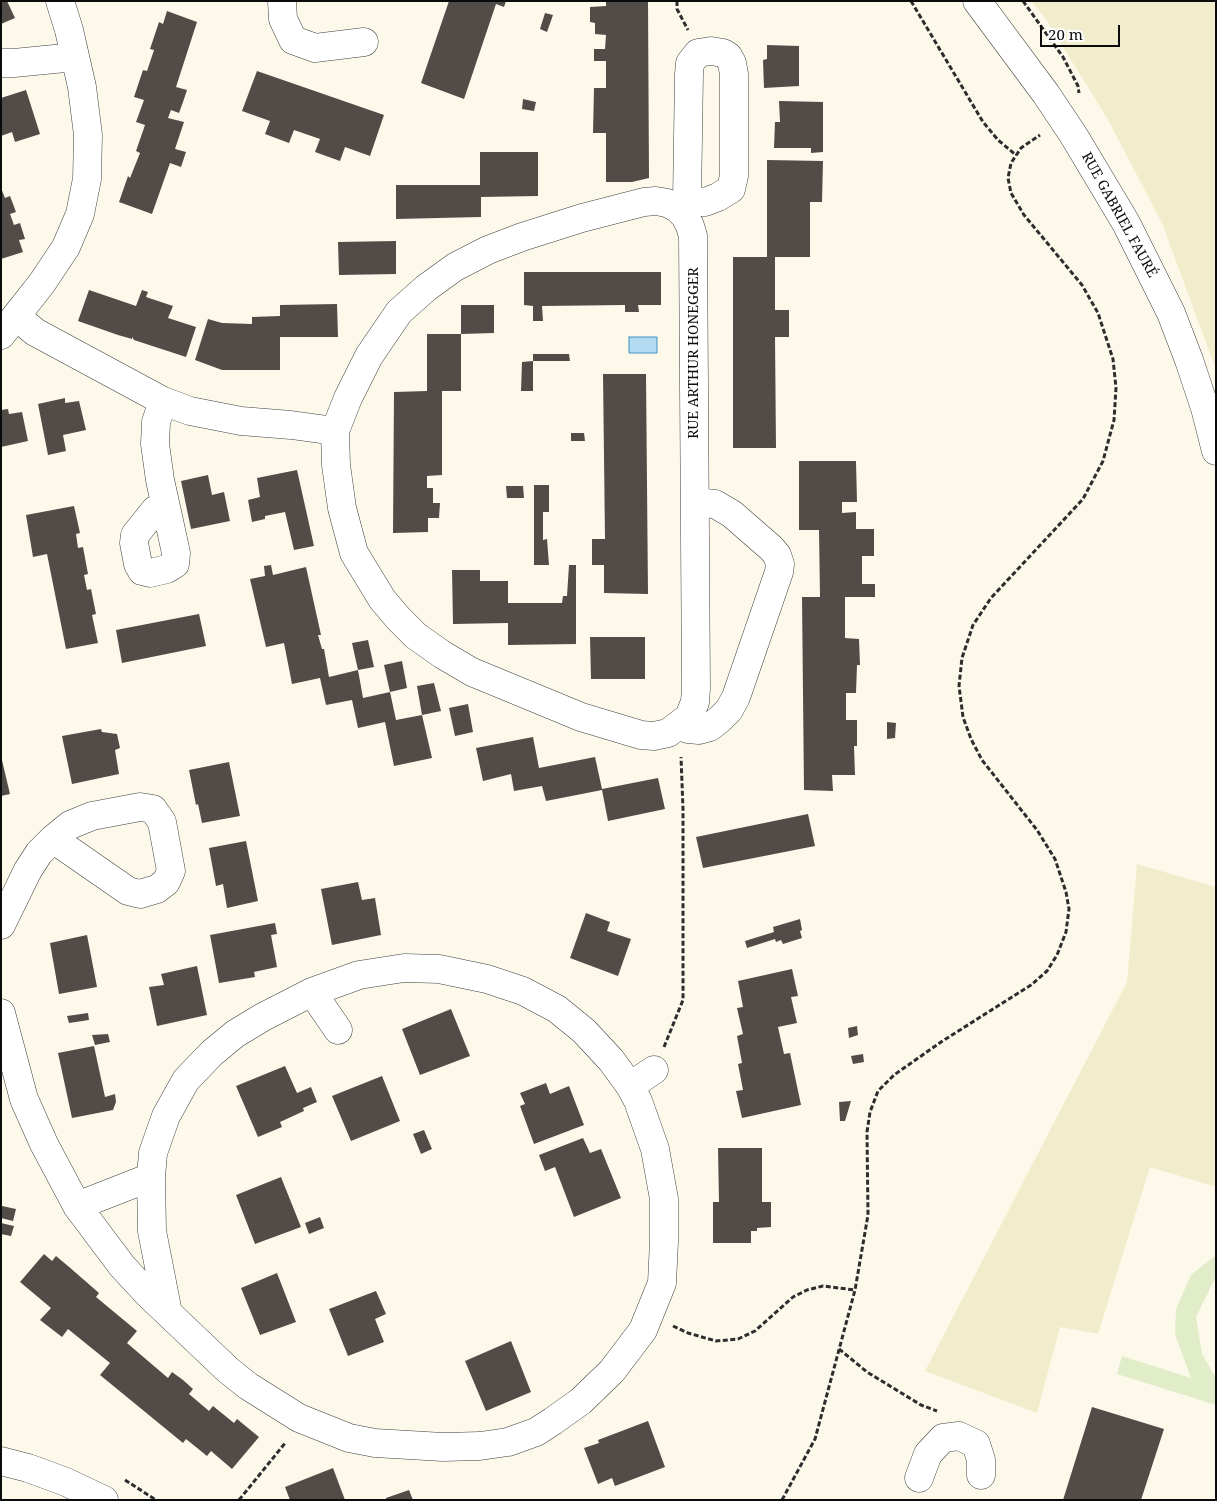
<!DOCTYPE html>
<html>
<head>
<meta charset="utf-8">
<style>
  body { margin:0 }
  #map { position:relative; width:1217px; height:1501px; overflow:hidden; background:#fdf9ea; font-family:"Noto Serif",serif }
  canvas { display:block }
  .frame { position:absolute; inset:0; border:2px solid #0b0b0b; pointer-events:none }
  .scale { position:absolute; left:1040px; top:25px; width:80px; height:22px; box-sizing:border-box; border:2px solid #0b0b0b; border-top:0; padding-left:6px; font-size:15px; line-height:18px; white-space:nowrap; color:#0b0b0b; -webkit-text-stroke:4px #fff; paint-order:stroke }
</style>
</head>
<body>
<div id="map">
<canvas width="1217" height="1501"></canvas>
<div class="frame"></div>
<div class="scale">20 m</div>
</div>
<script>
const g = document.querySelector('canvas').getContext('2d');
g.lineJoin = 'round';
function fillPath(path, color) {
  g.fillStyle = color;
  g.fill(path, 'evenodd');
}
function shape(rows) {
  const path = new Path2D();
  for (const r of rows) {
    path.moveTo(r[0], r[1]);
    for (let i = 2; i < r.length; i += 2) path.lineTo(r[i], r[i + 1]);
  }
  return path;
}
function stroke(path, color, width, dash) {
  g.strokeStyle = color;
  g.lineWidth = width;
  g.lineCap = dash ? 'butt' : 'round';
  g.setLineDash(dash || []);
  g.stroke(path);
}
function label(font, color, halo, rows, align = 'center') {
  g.font = font + ' "Noto Serif",serif';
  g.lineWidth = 5;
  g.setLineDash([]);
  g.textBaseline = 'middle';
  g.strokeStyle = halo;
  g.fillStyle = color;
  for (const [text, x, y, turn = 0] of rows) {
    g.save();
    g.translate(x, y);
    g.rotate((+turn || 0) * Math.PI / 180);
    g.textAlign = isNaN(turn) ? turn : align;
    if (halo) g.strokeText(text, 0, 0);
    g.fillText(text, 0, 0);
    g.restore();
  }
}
fillPath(shape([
  [1031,1,1216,1,1216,370,1162,223,1107,118,1045,18],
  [1137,864,1216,887,1216,1187,1150,1167,1098,1334,1060,1327,1037,1413,925,1371,1127,982]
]), '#f1edcc');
fillPath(shape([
  [1216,1255,1216,1276,1196,1317,1202,1354,1216,1378,1216,1405,1117,1374,1122,1356,1191,1378,1175,1334,1176,1309,1191,1275]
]), '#e1ecc8');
const water = shape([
  [629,337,657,337,657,353,629,353,629,337]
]);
fillPath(water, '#b3dbf1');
stroke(water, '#3f92c2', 1);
fillPath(shape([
  [1,1,7,1,15,18,1,24],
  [449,1,506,1,504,7,496,4,464,99,421,83],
  [606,1,648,1,649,178,632,182,606,182,606,133,593,133,594,88,606,88,606,61,594,61,594,49,605,49,606,35,595,34,595,23,590,22,590,7,606,6],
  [167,11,197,22,176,87,187,90,183,102,179,113,171,110,168,118,184,122,175,149,186,152,181,167,170,163,152,214,119,202,128,176,130,178,140,153,136,151,145,125,136,122,144,100,134,97,143,70,147,71,154,50,150,49,159,22,163,24],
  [545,13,553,15,547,32,540,29],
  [767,45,799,46,799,86,764,88,763,60,767,59],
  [257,71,384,115,370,156,345,147,340,161,315,152,320,139,294,130,289,143,265,134,270,121,242,111],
  [26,90,40,134,15,142,12,132,1,136,1,98],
  [523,99,536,102,534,111,522,109],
  [779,101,823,102,823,152,811,153,811,148,774,148,775,122,780,122],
  [480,152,538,152,538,196,481,197,481,217,396,219,396,185,480,185],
  [767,160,823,161,822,202,810,202,810,257,775,257,775,310,789,310,789,337,775,337,776,448,733,448,733,257,767,257],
  [1,188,5,198,10,196,16,212,10,214,14,225,20,223,25,239,19,240,23,252,1,259],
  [396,241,396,274,339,275,338,242],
  [524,272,661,272,661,305,638,305,639,312,625,312,625,305,542,306,543,321,533,321,533,306,524,305],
  [89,290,136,306,142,290,148,292,146,297,173,306,168,318,196,327,186,357,134,340,132,337,132,339,118,335,78,321],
  [337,304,338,337,280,337,280,370,222,370,195,360,208,319,222,323,252,324,252,317,280,316,280,305],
  [461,305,494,305,494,333,461,334,461,391,442,391,442,475,427,476,427,488,433,488,433,503,440,503,439,518,428,518,428,532,393,533,394,392,427,391,427,334,461,334],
  [533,354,569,354,570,361,533,361],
  [533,361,533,391,521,391,522,362],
  [603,374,646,374,648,594,604,593,604,565,592,565,592,539,605,539],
  [65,398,65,403,79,401,86,430,63,435,66,451,48,455,38,404],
  [8,409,9,414,22,412,28,441,1,447,1,410],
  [571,433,584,433,585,441,571,441],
  [799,461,856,461,857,502,842,502,842,513,856,512,856,529,874,529,874,556,862,556,862,584,875,584,875,597,845,597,845,638,859,639,860,665,857,665,856,693,846,693,846,720,857,720,857,746,854,746,855,775,832,775,833,791,804,790,802,597,820,597,819,530,799,530],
  [297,470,314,546,294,550,285,512,265,516,265,519,252,522,248,500,260,497,257,478],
  [208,475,212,495,224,492,230,521,191,529,181,481],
  [534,485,549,485,549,512,543,512,543,540,547,539,549,565,534,565],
  [506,486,523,486,524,498,507,498],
  [74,506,80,533,76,534,78,548,83,547,88,574,84,575,87,590,91,589,96,614,92,615,98,643,66,649,47,554,33,557,26,515],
  [271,565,273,575,306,567,321,635,318,635,322,649,324,649,329,677,358,670,352,643,368,640,374,667,358,670,363,698,390,692,384,665,402,661,407,688,390,692,396,720,422,715,432,758,394,766,385,722,358,728,352,700,326,705,320,678,292,684,284,643,266,647,250,579,265,576,264,566],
  [569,565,576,565,576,644,508,645,508,623,453,624,452,570,480,570,480,581,508,581,508,603,562,603,563,596,567,596],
  [199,614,206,646,122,663,116,630],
  [590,637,645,637,645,679,591,679],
  [434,683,441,711,422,715,417,686],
  [468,704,473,732,455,736,449,708],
  [887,722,896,723,895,738,887,739],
  [101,729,102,732,117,734,120,748,115,750,119,774,72,784,62,736],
  [533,737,539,768,595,757,602,789,658,778,665,809,608,821,602,790,546,801,542,786,514,791,511,774,483,781,476,748],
  [1,756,10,794,1,796],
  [229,762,240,816,202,823,198,804,196,805,189,770],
  [808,814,815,846,703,868,696,837],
  [246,841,258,901,227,908,223,884,216,886,209,848],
  [358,882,362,900,375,898,381,935,332,945,321,889],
  [586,913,610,922,607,931,631,939,618,976,570,958],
  [800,919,802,930,800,931,802,938,783,944,781,940,776,942,775,939,747,948,745,941,774,932,773,927],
  [275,923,277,934,271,935,277,967,254,972,255,977,219,983,210,935],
  [87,935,97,987,59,994,50,943],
  [197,966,207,1015,157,1026,149,987,164,985,161,974],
  [792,969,798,996,791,997,797,1023,778,1027,784,1054,790,1053,801,1105,742,1118,736,1091,743,1090,738,1064,742,1063,737,1036,743,1034,737,1008,743,1007,738,981],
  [451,1009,470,1056,420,1075,402,1029],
  [88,1013,89,1020,69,1023,67,1016],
  [857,1026,858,1035,849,1038,848,1028],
  [108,1034,110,1042,95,1045,92,1035],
  [94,1046,105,1097,115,1094,116,1102,113,1110,72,1118,58,1053],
  [863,1054,864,1062,853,1064,851,1056],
  [285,1066,297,1093,311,1087,317,1102,303,1108,304,1111,280,1122,282,1127,258,1137,236,1086],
  [382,1076,400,1121,351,1141,332,1096],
  [546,1083,550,1094,569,1086,584,1125,534,1144,520,1106,525,1104,520,1093],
  [851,1101,845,1121,840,1121,839,1102],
  [424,1130,432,1149,421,1154,413,1134],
  [583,1138,590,1153,601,1149,621,1198,574,1217,555,1167,545,1171,539,1155],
  [718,1148,762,1148,762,1202,771,1202,771,1227,757,1228,757,1231,751,1231,751,1243,713,1243,713,1202,719,1202],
  [281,1177,301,1227,255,1244,236,1195],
  [2,1206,16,1209,13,1221,1,1218],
  [320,1217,324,1228,309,1234,305,1223],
  [1,1223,14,1226,11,1236,1,1234],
  [44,1254,52,1261,56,1256,68,1266,99,1293,96,1297,137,1331,127,1343,168,1378,172,1372,183,1380,193,1389,189,1394,209,1411,213,1406,234,1423,237,1419,259,1437,232,1469,211,1451,207,1456,186,1439,183,1443,100,1375,110,1363,68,1329,62,1337,40,1320,51,1308,20,1282],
  [277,1273,296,1322,260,1335,241,1288],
  [376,1291,386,1314,375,1319,384,1342,348,1356,329,1309],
  [511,1341,531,1392,486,1411,465,1361],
  [1092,1407,1164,1429,1141,1500,1063,1500],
  [648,1421,665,1467,615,1486,612,1478,598,1484,584,1448,599,1443,598,1440],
  [333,1468,345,1500,290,1500,285,1487],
  [409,1490,413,1500,386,1500,386,1498]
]), '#524c48');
const minor = shape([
  [282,1,283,19,293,40,315,48,364,42],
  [977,1,1046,94,1074,136,1126,223,1171,313,1189,360,1205,408,1216,451],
  [1,63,14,63,75,57],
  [656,201,667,203,677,208,685,216,690,226,693,236,696,688,695,702,689,717,668,733,654,736,641,735,581,717,472,672,443,655,416,636,398,618,382,599,354,553,342,508,336,465,335,431,348,398,369,356,399,312,426,288,455,267,488,250,522,237,582,218,644,202,656,201],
  [677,208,687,201,705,202,718,197,731,189,734,176,734,74,732,63,728,56,723,53,711,51,698,53,690,63,689,74,687,201],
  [17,317,35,332,163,401,190,411,241,421,291,425,335,431],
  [1,335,42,283,66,247,80,214,87,179,88,135,82,87,69,30,60,1],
  [163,401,156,422,155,444,160,480,166,507,176,553,175,564,167,569,150,573,142,571,138,564,134,543,135,535,155,510,166,507],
  [679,726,688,729,699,730,710,727,720,719,729,710,736,697,779,572,780,564,777,555,771,548,732,514,715,504,695,502],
  [1,925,28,870,39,853,53,839,70,825,92,816,140,807,153,809,162,822,171,871,166,882,157,889,140,894,128,891,53,839],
  [312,992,338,1030],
  [1,1013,24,1099,44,1144,77,1206,122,1266,147,1293,228,1370,248,1386,299,1418,349,1438,375,1443,443,1447,480,1446,508,1442,536,1432,553,1421,581,1401,612,1371,643,1330,662,1283,664,1241,664,1199,655,1149,638,1101,630,1086,611,1060,584,1031,557,1009,523,991,487,979,439,969,404,968,359,975,312,992,263,1017,235,1034,212,1053,186,1080,166,1116,153,1153,151,1177,152,1231,168,1313],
  [630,1086,654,1070],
  [77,1206,151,1177],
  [1,1461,28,1468,66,1482,104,1500],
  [919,1478,928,1454,943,1438,959,1436,976,1444,981,1460,981,1475]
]);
stroke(minor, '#3e3e3e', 29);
stroke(shape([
  [677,1,677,9,688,30],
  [911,1,983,122,998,140,1016,155],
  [1023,1,1063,57,1078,86,1079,93],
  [664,1047,683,1000,683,809,681,757],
  [673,1326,688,1333,716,1341,738,1339,755,1331,793,1297,807,1290,823,1286,855,1290],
  [839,1349,867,1372,921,1405,937,1411],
  [125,1480,156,1500],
  [239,1500,286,1442],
  [782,1500,815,1439,855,1290,868,1215,867,1132,870,1112,878,1091,894,1075,941,1042,1031,985,1047,971,1057,955,1066,932,1069,909,1066,892,1055,859,1037,830,982,760,971,739,963,717,959,686,962,658,973,625,991,598,1083,499,1103,461,1114,420,1116,388,1113,359,1098,313,1082,285,1024,215,1011,193,1008,178,1011,163,1021,148,1040,135]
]), '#2d2d2d', 3, [5, 2.5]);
stroke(minor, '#fff', 28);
label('14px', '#0b0b0b', '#fff', [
  ["RUE GABRIEL FAURÉ",1119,215,61],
  ["RUE ARTHUR HONEGGER",694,353,-90]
]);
</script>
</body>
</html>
